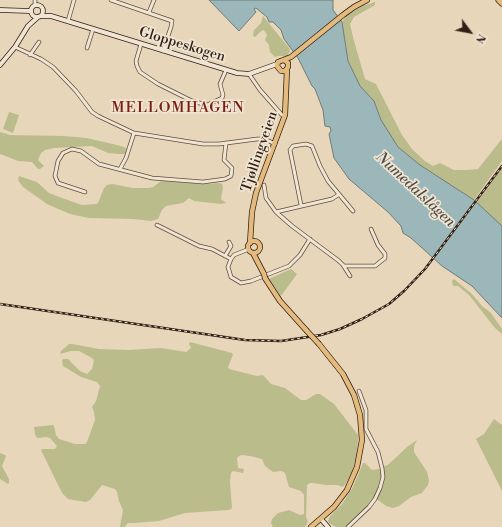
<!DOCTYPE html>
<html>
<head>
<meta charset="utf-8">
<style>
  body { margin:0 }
  #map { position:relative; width:502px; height:527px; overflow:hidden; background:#e8d6ba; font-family:"Libre Bodoni",serif }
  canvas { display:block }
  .north { position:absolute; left:450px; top:12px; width:40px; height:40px; -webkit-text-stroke:3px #f0e4d2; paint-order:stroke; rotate:122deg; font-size:11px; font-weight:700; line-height:16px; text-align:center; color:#302016 }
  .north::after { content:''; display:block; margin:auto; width:14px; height:18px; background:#302016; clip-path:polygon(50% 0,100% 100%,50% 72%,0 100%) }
</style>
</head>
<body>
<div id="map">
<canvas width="502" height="527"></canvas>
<div class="north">N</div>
</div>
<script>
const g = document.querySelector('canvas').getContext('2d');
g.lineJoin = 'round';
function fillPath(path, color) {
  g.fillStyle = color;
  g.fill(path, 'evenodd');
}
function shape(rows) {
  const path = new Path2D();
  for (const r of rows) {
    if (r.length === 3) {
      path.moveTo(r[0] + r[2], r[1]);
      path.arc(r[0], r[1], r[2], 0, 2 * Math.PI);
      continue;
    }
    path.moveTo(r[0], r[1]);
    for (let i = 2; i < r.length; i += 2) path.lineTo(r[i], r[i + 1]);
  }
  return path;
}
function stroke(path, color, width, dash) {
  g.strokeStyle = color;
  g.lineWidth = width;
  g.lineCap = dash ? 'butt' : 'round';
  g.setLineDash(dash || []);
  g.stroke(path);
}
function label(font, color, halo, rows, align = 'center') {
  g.font = font + ' "Libre Bodoni",serif';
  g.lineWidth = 3.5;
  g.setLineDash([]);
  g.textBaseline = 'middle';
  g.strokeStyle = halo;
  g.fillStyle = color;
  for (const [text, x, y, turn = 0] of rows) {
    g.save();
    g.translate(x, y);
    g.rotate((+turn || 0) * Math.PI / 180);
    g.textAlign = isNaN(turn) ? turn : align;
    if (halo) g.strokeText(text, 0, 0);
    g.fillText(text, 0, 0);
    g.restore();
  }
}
fillPath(shape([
  [375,2,375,5,354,17,350,24,354,41,365,79,376,84,402,135,412,149,425,161,433,166,440,163,454,170,467,170,478,169,501,140,502,140,502,161,474,200,420,165,398,147,381,120,374,101,360,86,348,61,342,22,347,15,363,6],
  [263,16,289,48,290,51,287,56,279,56,275,57,270,52,269,45,265,40,267,35,264,30,260,32,255,37,253,36,254,30,261,23],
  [9,112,19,115,13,133,3,129],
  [0,132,10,135,64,136,87,138,121,146,126,148,127,151,124,154,119,154,108,153,92,146,54,148,45,150,41,153,38,160,44,166,40,169,38,169,32,162,18,161,0,154],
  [502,168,502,226,476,203],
  [19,176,37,182,49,193,62,198,82,205,96,204,98,203,104,188,107,185,112,184,133,188,149,188,153,187,161,181,166,181,203,184,219,183,222,184,223,187,221,199,226,203,221,204,194,201,189,198,183,203,166,206,162,210,158,219,151,221,133,219,89,218,70,214,47,204,23,187,18,180],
  [291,269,297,274,281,296,269,279],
  [454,279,472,294,482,306,491,313,502,329,502,334,495,328,469,295,458,286,453,286,452,281],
  [190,342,232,353,233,355,228,367,229,369,257,376,263,375,271,384,285,388,301,400,306,400,316,394,320,394,334,404,358,435,358,440,356,459,351,475,344,486,342,487,338,485,326,485,313,483,310,483,307,485,306,517,308,522,305,527,273,527,271,523,272,519,278,513,289,510,300,515,304,514,304,495,301,491,289,487,285,473,281,471,273,472,265,466,262,459,250,456,242,455,239,456,237,458,238,468,244,469,243,473,233,471,231,473,230,481,232,508,229,510,185,513,159,521,134,523,128,523,124,527,120,527,123,510,119,501,117,492,115,489,102,485,90,500,86,502,68,499,62,493,41,450,43,449,55,449,57,446,50,438,46,437,37,438,35,434,34,427,53,425,54,426,56,435,59,439,75,444,85,444,87,442,95,420,94,412,92,407,96,401,100,386,97,382,81,377,63,366,62,361,63,359,68,359,80,371,87,374,92,369,94,360,92,358,79,351,71,351,60,354,61,351,69,344,72,344,99,349,128,350,161,348,186,352,191,348,189,344],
  [494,419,502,425,502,491,476,439,484,434],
  [417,440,414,446,414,452,427,472,429,480,428,485,422,493,411,497,399,506,393,508,386,506,378,500,374,499,345,527,336,527,329,523,328,521,330,516,342,504,353,487,363,463,365,463,372,470,379,469,389,464,407,447],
  [0,453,5,455,6,456,2,466,9,479,9,483,8,484,0,479]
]), '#bbbc8c');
const water = shape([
  [209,0,333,0,333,10,342,22,348,61,360,86,374,101,381,120,398,147,420,165,474,200,502,226,502,318,472,286,442,266,411,238,403,233,401,226,388,212,349,179,334,158,329,134,331,131,330,127,325,126,323,110,315,89,312,86,298,58,284,39,281,30,273,22,269,22,267,17,256,8,254,9,256,12,239,31,209,0]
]);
fillPath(water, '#9bb7b9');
stroke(water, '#707b78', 1);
fillPath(shape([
  [475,200,477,201,434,259,432,258]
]), '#e8d6ba');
const street = shape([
  [35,0,35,5],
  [111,0,172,21,171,27,163,51],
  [149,12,154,0],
  [68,21,74,0],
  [141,44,136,61,137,66,140,72,158,84,192,101,207,105,222,98,223,95,220,84,226,70],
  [15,47,41,59,53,67,76,91,92,112,98,116,134,133,203,144,219,144,257,139,265,139,275,144],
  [87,48,93,29],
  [30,55,39,42],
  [249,74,260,90,282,115],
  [120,169,126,158,134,133],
  [264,185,266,198,276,212,292,226,339,261,343,265,350,276],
  [85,192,58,183,55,176,58,161,63,153,72,149,81,151,99,164,152,178,203,182,225,179,231,176,232,168,224,160,226,143],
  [301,205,290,150,293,146,306,144,312,146,320,166,328,181,353,211],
  [276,212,332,199,338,195],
  [157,225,199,246,212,249,231,259],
  [249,249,234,255,231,259,228,267,231,277,241,283,251,281,289,266,300,255,310,239],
  [225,256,231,246,229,242],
  [344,266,375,266,385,258,385,254,378,245,371,229],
  [348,527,369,507,375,499,380,488,383,477,382,468,378,452,366,429,366,410,359,391]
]);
const secondary = shape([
  [37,11,6],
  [0,10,30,11],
  [40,16,51,16,237,73,249,74,277,64],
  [0,65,15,47,28,26,38,17],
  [321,519,328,527]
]);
const primary = shape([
  [284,60,288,63,288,67,285,71,281,71,277,66,278,62,291,57,343,15,354,7,367,0],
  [254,247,6],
  [250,243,252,212,256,193,285,115,287,69],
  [253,253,264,274],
  [265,278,280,301,306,330],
  [311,527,334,507,347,490,357,467,362,440,360,415,354,395,343,374,319,344]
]);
const highway = shape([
  [499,0,502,3]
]);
stroke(street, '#5e4e3f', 4.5);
stroke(secondary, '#302016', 5.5);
stroke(primary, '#302016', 6);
stroke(highway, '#302016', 7);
stroke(street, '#f0e4d2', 3);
stroke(secondary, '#f0e4d2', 4);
stroke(primary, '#e4bb7d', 4.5);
stroke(highway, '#e4bb7d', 5.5);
const rail = shape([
  [0,304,245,340,281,341,321,335,340,329,362,319,389,304,404,291,425,269,502,166]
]);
stroke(rail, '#302016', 2.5);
stroke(rail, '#f0e4d2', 1, [3]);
const primaryBridge = shape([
  [264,274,265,278],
  [306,330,319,344]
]);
stroke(primaryBridge, '#302016', 6, []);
stroke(primaryBridge, '#e4bb7d', 4.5);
label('14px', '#302016', '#f0e4d2', [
  ["Gloppeskogen",182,45,17],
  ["Tjøllingveien",260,152,-71]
]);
g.letterSpacing = '1px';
label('15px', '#7a1f14', '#f0e4d2', [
  ["MELLOMHAGEN",178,108]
]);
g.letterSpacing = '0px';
label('italic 15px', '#504d47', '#f0e4d2', [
  ["Numedalslågen",415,190,43]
]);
</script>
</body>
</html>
